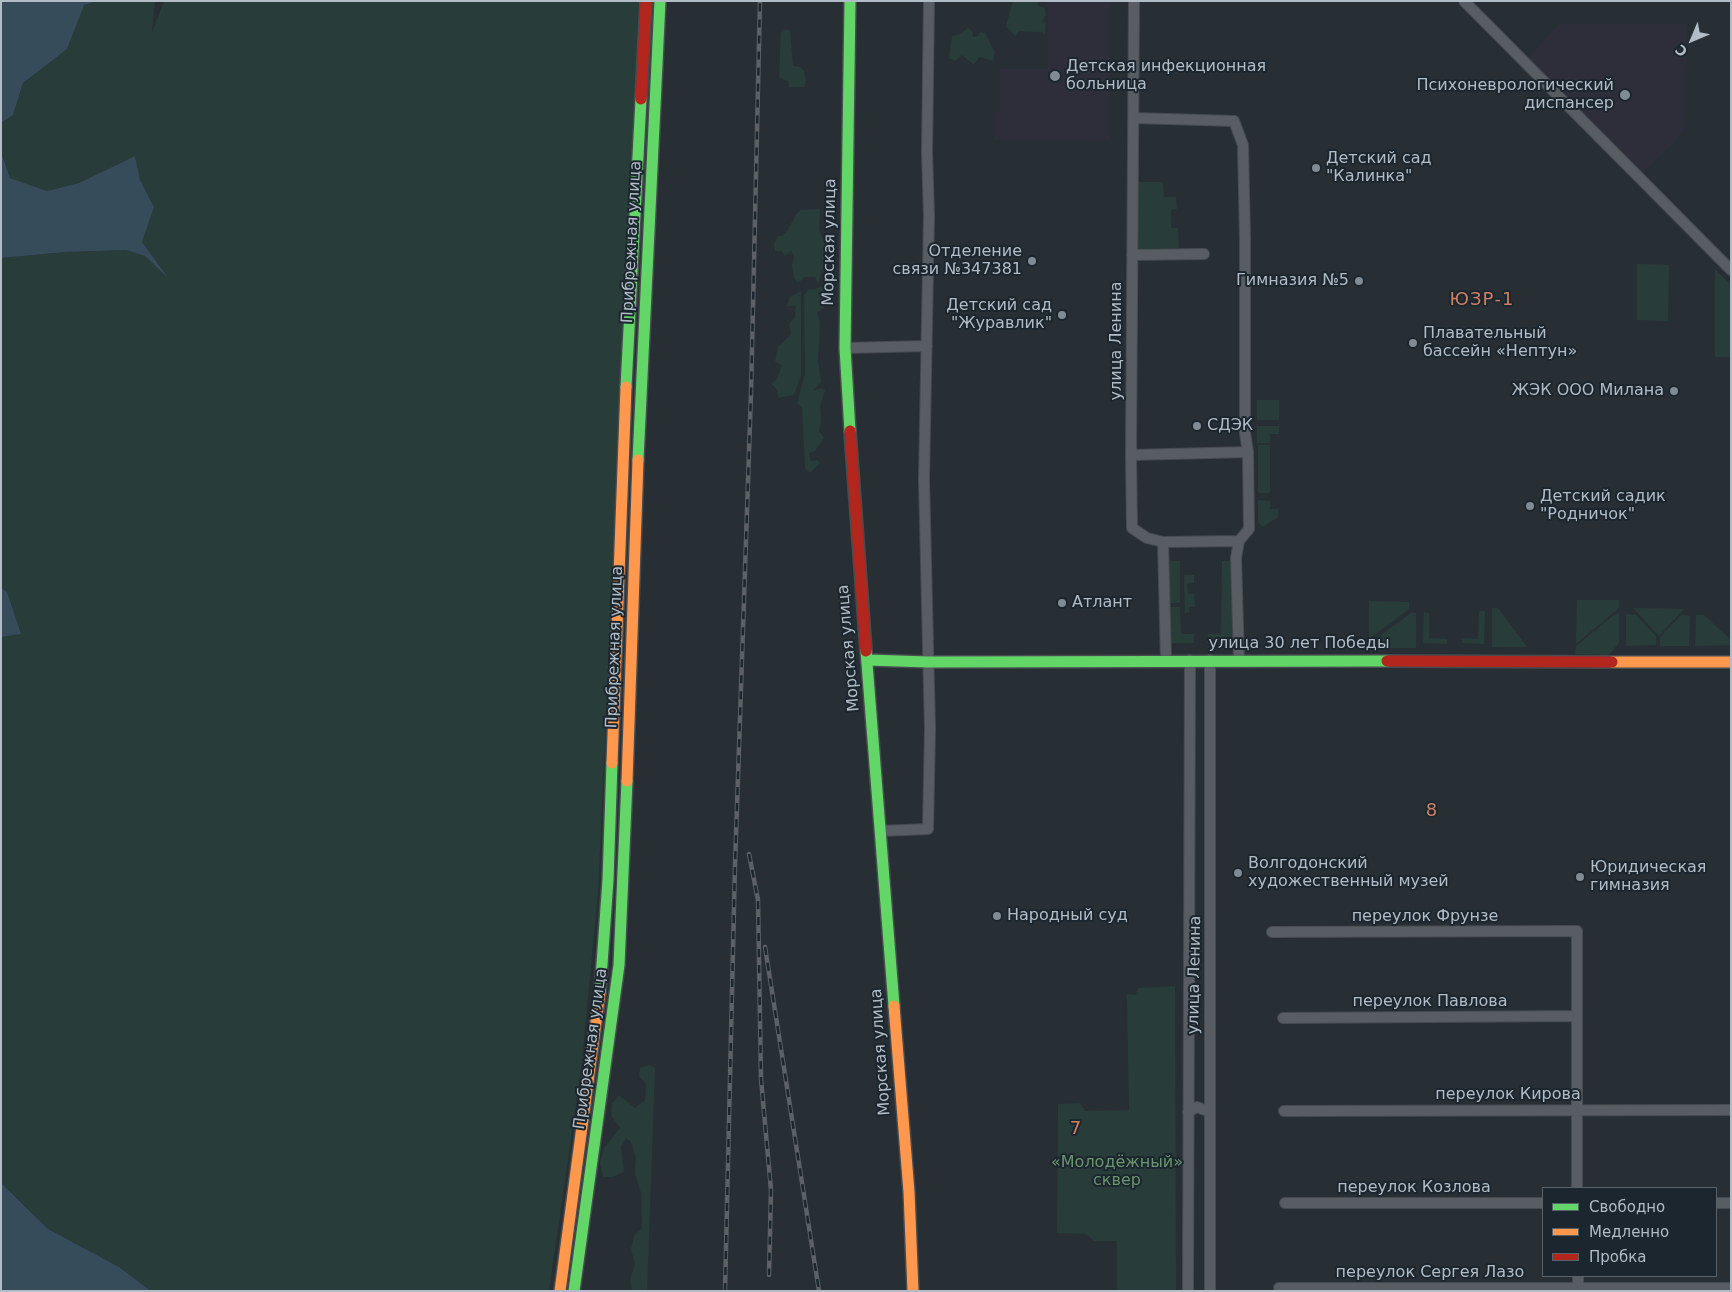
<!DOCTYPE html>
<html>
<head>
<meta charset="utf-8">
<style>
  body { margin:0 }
  #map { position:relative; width:1732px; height:1292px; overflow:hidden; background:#282f34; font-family:"DejaVu Sans",sans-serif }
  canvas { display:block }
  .frame { position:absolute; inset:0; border:2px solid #b1bcc6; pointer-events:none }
  .legend { position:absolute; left:1542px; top:1187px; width:175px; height:90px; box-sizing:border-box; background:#1c262e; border:1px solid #58626b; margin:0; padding:6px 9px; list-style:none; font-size:15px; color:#b1bcc6 }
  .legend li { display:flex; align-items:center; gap:10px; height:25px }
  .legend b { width:25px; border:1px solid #58626b }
  .north { position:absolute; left:1667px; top:15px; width:50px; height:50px; -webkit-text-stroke:4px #1c262e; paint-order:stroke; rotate:225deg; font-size:14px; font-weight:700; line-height:20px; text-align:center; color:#b1bcc6 }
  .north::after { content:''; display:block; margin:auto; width:18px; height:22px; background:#b1bcc6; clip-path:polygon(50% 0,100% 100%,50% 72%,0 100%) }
</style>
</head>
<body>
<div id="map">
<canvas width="1732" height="1292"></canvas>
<div class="frame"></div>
<ul class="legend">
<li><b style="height:6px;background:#63d668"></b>Свободно</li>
<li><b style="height:6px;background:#ff974d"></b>Медленно</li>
<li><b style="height:6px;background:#b3261e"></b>Пробка</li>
</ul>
<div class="north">С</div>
</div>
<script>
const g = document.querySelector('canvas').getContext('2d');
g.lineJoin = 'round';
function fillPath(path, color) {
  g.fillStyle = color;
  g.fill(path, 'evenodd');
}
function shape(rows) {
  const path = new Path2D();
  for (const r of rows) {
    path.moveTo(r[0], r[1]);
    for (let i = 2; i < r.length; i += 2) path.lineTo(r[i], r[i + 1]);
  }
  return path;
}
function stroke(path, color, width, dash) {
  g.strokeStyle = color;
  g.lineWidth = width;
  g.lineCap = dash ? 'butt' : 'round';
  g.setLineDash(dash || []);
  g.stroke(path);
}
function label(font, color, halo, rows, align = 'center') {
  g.font = font + ' "DejaVu Sans",sans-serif';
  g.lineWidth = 4;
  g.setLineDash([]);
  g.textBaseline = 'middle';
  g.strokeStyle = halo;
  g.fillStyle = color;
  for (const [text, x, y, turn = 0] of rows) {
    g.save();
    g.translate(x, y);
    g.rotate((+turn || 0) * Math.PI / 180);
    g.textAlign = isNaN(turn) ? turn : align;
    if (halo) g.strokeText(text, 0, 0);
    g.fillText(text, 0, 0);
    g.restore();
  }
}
fillPath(shape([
  [1043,1,1110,1,1110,141,994,140,994,112,1000,112,1000,69,1048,69,1048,5],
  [1558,24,1687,24,1685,126,1677,140,1642,173,1528,58]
]), '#2d2e3a');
fillPath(shape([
  [97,1,155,1,152,32,164,1,639,1,598,893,581,1070,549,1291,151,1291,119,1267,48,1229,1,1183,1,637,21,634,7,592,1,588,1,258,65,252,126,250,145,256,165,275,142,242,154,207,140,180,135,156,79,183,47,191,10,178,1,152,1,123,13,115,23,83,67,49,84,4],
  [1013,1,1037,1,1038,6,1045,8,1046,15,1042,20,1043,23,1046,22,1045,35,1041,32,1019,31,1016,36,1014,35,1006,26],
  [968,28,972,31,973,37,978,36,980,32,985,33,995,52,993,61,979,57,974,65,962,55,955,61,949,58,952,36,960,34],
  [786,29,790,31,793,66,801,67,804,71,806,80,805,87,789,87,789,82,779,77,781,33],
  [1136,182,1163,182,1164,197,1176,197,1177,209,1171,210,1171,228,1178,228,1179,248,1138,249],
  [820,209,819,230,824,243,826,259,818,283,815,277,805,277,798,283,794,278,792,265,794,256,791,250,785,256,782,251,775,251,774,244,778,236,782,236,787,231,797,213,801,210],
  [1637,264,1669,265,1668,321,1637,320],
  [1715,269,1731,285,1731,357,1715,357],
  [822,286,826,299,823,309,817,312,820,322,818,360,821,382,813,391,821,388,825,390,820,406,821,421,819,431,824,438,815,451,809,453,811,461,817,460,820,463,810,473,805,468,802,407,797,403,805,374,804,295,809,289,814,290],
  [801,291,801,375,794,395,778,398,777,390,771,383,776,381,782,366,775,361,778,347,791,334,789,324,795,317,796,306,787,306,790,297],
  [1257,400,1279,400,1279,420,1257,420],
  [1257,426,1279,426,1279,434,1270,434,1270,443,1257,443],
  [1258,445,1270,445,1270,493,1258,493],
  [1258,500,1270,501,1270,509,1278,509,1278,517,1263,527,1258,522],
  [1166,561,1180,561,1180,603,1166,603],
  [1222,561,1232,561,1233,643,1207,643,1208,634,1221,634],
  [1184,575,1194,575,1194,583,1187,584,1188,594,1194,594,1195,607,1189,607,1189,612,1185,613],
  [1577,600,1619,600,1619,608,1576,644],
  [1369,601,1409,602,1409,609,1369,639],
  [1166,607,1180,607,1181,634,1194,634,1194,643,1167,643],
  [1492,608,1498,608,1527,647,1492,647],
  [1633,608,1684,609,1659,636],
  [1479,611,1485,611,1484,644,1462,643,1462,638,1478,639],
  [1424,612,1429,613,1429,638,1447,639,1447,644,1423,643],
  [1411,613,1416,613,1416,648,1370,648,1370,643],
  [1615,614,1619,614,1619,643,1609,655,1575,654,1576,646],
  [1626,614,1636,615,1656,636,1656,645,1626,646],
  [1681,615,1690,616,1689,646,1660,646,1660,637],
  [1696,615,1704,615,1731,640,1731,645,1695,646],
  [1175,986,1176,1291,1117,1291,1117,1241,1094,1241,1086,1234,1057,1233,1058,1104,1080,1103,1085,1111,1129,1110,1127,994,1136,995,1138,988],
  [649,1065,655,1068,647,1291,632,1291,630,1279,635,1265,631,1249,634,1236,642,1228,641,1193,635,1173,636,1157,631,1142,626,1138,621,1147,624,1172,612,1177,603,1177,600,1163,604,1148,620,1128,611,1115,612,1104,619,1095,635,1108,645,1100,646,1084,639,1076,640,1068]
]), '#283c3a');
fillPath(shape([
  [1,1,97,1,84,5,67,49,23,83,13,115,1,123],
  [1,152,10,178,47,191,79,183,135,156,140,180,154,207,142,242,168,278,145,256,126,250,65,252,1,258],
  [1,588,7,592,21,634,1,637],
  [1,1183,48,1229,119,1267,151,1291,1,1291]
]), '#364c5b');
const street = shape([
  [1134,1,1131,455,1132,528,1147,538,1163,542,1166,661],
  [1464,1,1731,270],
  [1134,118,1234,121,1243,145,1245,239,1245,433,1248,452,1249,529,1239,541,1236,558,1239,660],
  [1132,255,1204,254],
  [845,348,927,346],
  [1131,455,1248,452],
  [1163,542,1239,541],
  [880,831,928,829,930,729,924,479,929,216,927,152,929,1],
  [1272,932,1577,931,1577,1188],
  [1283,1018,1577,1016],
  [1284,1111,1731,1110],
  [1188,1112,1197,1107,1210,1112],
  [1285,1203,1543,1203],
  [1716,1203,1731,1203],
  [1578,1276,1578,1291],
  [1279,1288,1731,1288],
  [1188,1291,1190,660],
  [1210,1291,1210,660]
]);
const fast = shape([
  [626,387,641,99],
  [850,431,845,348,850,1],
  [638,460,660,1],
  [866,651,894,1006],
  [868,660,928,662,1387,661],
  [600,992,608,880,612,763],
  [574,1291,619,965,627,781]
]);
const slow = shape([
  [1612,662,1731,662],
  [612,763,626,387],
  [627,781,638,460],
  [894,1006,909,1192,913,1291],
  [560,1291,600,992]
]);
const jam = shape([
  [641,99,646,1],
  [850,431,866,651],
  [1387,661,1612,662]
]);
stroke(street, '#464b4f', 12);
stroke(fast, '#464b4f', 14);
stroke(slow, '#464b4f', 14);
stroke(jam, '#464b4f', 14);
stroke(street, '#575d63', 10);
stroke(fast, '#63d668', 11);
stroke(slow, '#ff974d', 11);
stroke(jam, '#b3261e', 11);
const rail = shape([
  [749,854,758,900,761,1079,771,1190,769,1275],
  [765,947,819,1291],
  [725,1291,735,865,751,393,760,1]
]);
stroke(rail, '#5b6166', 4.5);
stroke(rail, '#1c262e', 2.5, [8]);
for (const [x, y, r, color] of [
  [1055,76,6,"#818b93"],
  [1625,95,6,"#818b93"],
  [1316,168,5,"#818b93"],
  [1032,261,5,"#818b93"],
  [1359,281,5,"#818b93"],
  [1062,315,5,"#818b93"],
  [1413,343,5,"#818b93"],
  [1674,391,5,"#818b93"],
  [1197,426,5,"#818b93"],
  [1530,506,5,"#818b93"],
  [1062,603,5,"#818b93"],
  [1238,873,5,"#818b93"],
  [1580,877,5,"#818b93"],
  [997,916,5,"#818b93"]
]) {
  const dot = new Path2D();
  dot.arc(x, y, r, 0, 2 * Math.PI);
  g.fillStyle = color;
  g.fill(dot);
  stroke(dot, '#1c262e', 2);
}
label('16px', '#b1bcc6', '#1c262e', [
  ["Детская инфекционная",1066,67],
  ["больница",1066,85],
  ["Психоневрологический",1614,86,"right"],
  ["диспансер",1614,104,"right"],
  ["Детский сад",1326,159],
  ["\"Калинка\"",1326,177],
  ["Отделение",1022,252,"right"],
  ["связи №347381",1022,270,"right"],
  ["Гимназия №5",1349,281,"right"],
  ["Детский сад",1052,306,"right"],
  ["\"Журавлик\"",1052,324,"right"],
  ["Плавательный",1423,334],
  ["бассейн «Нептун»",1423,352],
  ["ЖЭК ООО Милана",1664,391,"right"],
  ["СДЭК",1207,426],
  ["Детский садик",1540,497],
  ["\"Родничок\"",1540,515],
  ["Атлант",1072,603],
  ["Волгодонский",1248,864],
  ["художественный музей",1248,882],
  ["Юридическая",1590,868],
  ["гимназия",1590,886],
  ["Народный суд",1007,916]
], 'left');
label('16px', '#b1bcc6', '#1c262e', [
  ["Прибрежная улица",632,242,-87],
  ["Морская улица",830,242,-89],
  ["улица Ленина",1117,341,-90],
  ["улица 30 лет Победы",1299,644],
  ["Прибрежная улица",615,647,-88],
  ["Морская улица",849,648,-95],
  ["переулок Фрунзе",1425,917],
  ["улица Ленина",1195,975,-89],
  ["переулок Павлова",1430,1002],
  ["Прибрежная улица",591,1049,-82],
  ["Морская улица",881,1052,-94],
  ["переулок Кирова",1508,1095],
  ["переулок Козлова",1414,1188],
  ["переулок Сергея Лазо",1430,1273]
]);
label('16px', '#69966c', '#1c262e', [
  ["«Молодёжный»",1117,1163],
  ["сквер",1117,1181]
]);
g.letterSpacing = '1px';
label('18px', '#cf8063', '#1c262e', [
  ["ЮЗР-1",1482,300],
  ["8",1432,811],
  ["7",1076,1129]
]);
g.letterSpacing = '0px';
</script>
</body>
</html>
